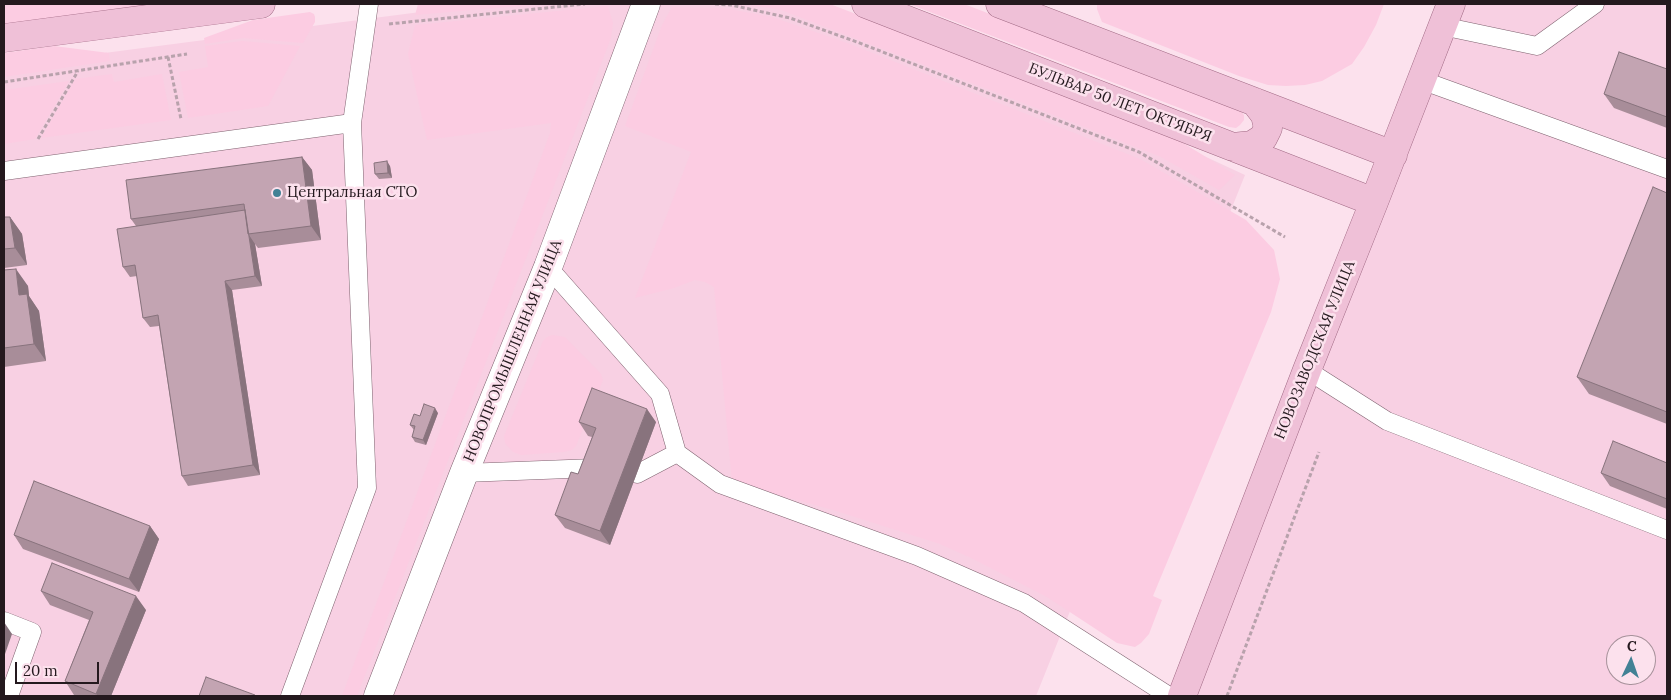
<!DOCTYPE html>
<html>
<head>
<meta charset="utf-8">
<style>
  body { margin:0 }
  #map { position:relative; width:1671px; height:700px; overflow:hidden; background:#fce1ed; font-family:Lora,serif }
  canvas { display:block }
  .frame { position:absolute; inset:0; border:5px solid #24191e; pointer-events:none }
  .north { position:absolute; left:1606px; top:635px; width:50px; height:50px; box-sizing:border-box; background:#fce1ed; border:1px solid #a6919a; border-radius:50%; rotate:3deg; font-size:14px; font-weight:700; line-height:20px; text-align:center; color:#24191e }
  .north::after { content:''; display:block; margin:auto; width:18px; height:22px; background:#428195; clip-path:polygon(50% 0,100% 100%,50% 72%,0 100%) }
  .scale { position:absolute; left:15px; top:662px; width:84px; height:22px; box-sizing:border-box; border:2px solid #24191e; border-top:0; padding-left:6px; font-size:15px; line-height:18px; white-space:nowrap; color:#24191e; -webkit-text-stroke:4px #fce1ed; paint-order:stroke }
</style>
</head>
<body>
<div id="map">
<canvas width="1671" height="700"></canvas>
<div class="frame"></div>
<div class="north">С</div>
<div class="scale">20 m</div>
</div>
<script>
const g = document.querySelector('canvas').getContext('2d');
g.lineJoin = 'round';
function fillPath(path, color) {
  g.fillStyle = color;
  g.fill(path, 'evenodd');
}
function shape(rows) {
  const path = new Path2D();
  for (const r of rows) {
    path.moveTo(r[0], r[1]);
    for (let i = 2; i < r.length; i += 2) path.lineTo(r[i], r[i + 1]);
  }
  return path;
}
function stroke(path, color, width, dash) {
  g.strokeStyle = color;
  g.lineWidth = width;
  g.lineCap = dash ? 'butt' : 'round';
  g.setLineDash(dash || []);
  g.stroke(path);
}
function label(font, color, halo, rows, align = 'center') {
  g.font = font + ' Lora,serif';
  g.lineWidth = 5;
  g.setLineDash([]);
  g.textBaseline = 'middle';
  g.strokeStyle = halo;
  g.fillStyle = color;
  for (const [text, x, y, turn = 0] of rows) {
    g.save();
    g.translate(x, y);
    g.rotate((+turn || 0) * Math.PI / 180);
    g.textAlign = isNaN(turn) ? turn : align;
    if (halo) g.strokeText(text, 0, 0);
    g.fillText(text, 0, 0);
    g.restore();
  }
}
fillPath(shape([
  [482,4,815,4,1066,92,1245,175,1036,696,4,696,4,66],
  [1450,4,1667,4,1667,696,1185,696],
  [1616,645,1646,645,1646,675,1616,675]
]), '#f8d0e3');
fillPath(shape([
  [4,4,159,4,4,25],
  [418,4,542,4,415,15],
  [745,4,830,4,1172,136,1235,175,1219,190,1161,157,990,90,781,10],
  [909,4,964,4,1240,110,1244,115,1244,120,1240,125,1236,128,1229,127],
  [1097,4,1384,4,1376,25,1364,47,1352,64,1322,81,1305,85,1286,86,1268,85,1239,76,1102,22,1097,9],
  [608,6,613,23,611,38,357,696,342,696,550,133,551,123,427,140,408,54,415,25],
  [672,7,724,8,772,17,850,44,1140,159,1246,220,1274,250,1280,279,1271,312,1153,596,1162,600,1149,634,1141,643,1135,647,1117,643,1047,597,971,558,940,544,833,510,732,482,714,287,705,282,695,280,674,288,635,298,691,152,625,126,662,25],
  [310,12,314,14,315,17,315,22,303,43,243,38,205,44,204,38,253,20],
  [242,41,300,46,268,106,188,118,179,72,208,67,205,46],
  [54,46,109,53,110,61,4,77,4,53],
  [112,74,114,82,162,74,171,120,41,138,75,79],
  [69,81,35,139,4,144,4,90],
  [552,335,565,337,601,374,603,380,576,446,572,450,564,452,521,455,513,452,505,443,504,436,543,341,547,337]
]), '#fccce2');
const lane = shape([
  [1442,26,1537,46,1595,4],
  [1421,80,1667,169],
  [4,171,352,123,369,4],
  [548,267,660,394,677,453,637,474],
  [1307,370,1387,421,1667,530],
  [677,453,720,484,917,556,1024,603,1169,696],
  [464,473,595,468],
  [4,621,32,632,9,696],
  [290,696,367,488,352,123]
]);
const street = shape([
  [378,696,464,473,548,267,646,4]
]);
const primary = shape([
  [866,4,1374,202],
  [1000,4,1393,155],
  [4,38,261,4],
  [1233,147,1252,145,1263,138,1268,128,1265,115,1255,102],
  [1182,696,1307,370,1374,202,1451,4]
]);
stroke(lane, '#7f6370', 19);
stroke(street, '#7f6370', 29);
stroke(primary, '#a16a85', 29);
stroke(shape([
  [715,4,731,5,790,18,857,42,1139,152,1285,237],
  [389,24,585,4],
  [168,57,181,119],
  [4,82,187,54],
  [38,139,78,71],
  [1227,696,1319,452]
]), '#b8a2ac', 3, [4, 2.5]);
stroke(lane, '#fff', 18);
stroke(street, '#fff', 28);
stroke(primary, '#efc0d7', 28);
fillPath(shape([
  [1667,69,1667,128,1614,108,1604,94],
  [302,157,312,170,321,240,258,248,255,244,262,286,232,290,260,475,188,486,182,476,159,326,150,327,143,318,137,276,130,277,123,267,136,226,131,219],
  [390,166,392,178,379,179,375,174],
  [1667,193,1667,424,1589,394,1577,377],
  [4,217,10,217,22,234,27,265,4,268],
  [4,270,28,286,29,296,39,311,46,361,4,367],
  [438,413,426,445,415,442,412,437,414,430,410,425,420,416],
  [579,422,656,422,610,545,565,528,555,515,578,474,592,437,588,436],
  [1667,463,1667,509,1610,486,1601,473],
  [150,526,159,539,139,592,23,549,14,535],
  [41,591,146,610,111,696,77,696,74,695,65,681,89,620,50,605]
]), '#a88d99');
fillPath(shape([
  [302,157,312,170,321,240,311,226],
  [387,161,390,166,392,178,388,173],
  [10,217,22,234,27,265,15,248],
  [249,235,255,244,262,286,255,276],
  [16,269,28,286,29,296,39,311,46,361,34,344,19,295],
  [225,281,232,290,260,475,253,465],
  [435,408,438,413,426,445,423,440],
  [647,409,656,422,610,545,600,531],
  [150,526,159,539,139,592,129,579],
  [136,596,146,610,111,696,98,696,96,694],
  [4,622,12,634,4,657]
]), '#88737d');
const building = shape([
  [1619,52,1667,69,1667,117,1604,94,1619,52],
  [302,157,311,226,248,234,244,204,131,219,126,180,302,157],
  [387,161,388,173,375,174,374,163,387,161],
  [1653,187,1667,193,1667,412,1577,377,1653,187],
  [245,210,255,276,225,281,253,465,182,476,158,315,143,318,135,265,123,267,117,229,245,210],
  [4,217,10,217,15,248,4,249,4,217],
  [16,269,19,295,27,294,34,344,4,348,4,270,16,269],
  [592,388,647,409,600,531,555,515,571,472,578,474,596,428,579,422,592,388],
  [424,404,435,408,423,440,412,437,415,426,410,425,414,414,420,416,424,404],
  [1613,441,1667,463,1667,499,1601,473,1613,441],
  [34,481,150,526,129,579,14,535,34,481],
  [52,563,136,596,96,694,65,681,93,612,41,591,52,563],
  [206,677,255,695,254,696,199,696,206,677]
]);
fillPath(building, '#c3a4b2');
stroke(building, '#88737d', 1);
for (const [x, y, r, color] of [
  [277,193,5,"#428195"]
]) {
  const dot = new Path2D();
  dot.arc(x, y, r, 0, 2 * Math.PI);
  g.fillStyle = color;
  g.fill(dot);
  stroke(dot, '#fce1ed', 2);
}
label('15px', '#24191e', '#fce1ed', [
  ["БУЛЬВАР 50 ЛЕТ ОКТЯБРЯ",1120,103,21],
  ["НОВОЗАВОДСКАЯ УЛИЦА",1315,350,-68],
  ["НОВОПРОМЫШЛЕННАЯ УЛИЦА",513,351,-68]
]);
label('15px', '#24191e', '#fce1ed', [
  ["Центральная СТО",287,193]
], 'left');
</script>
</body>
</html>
